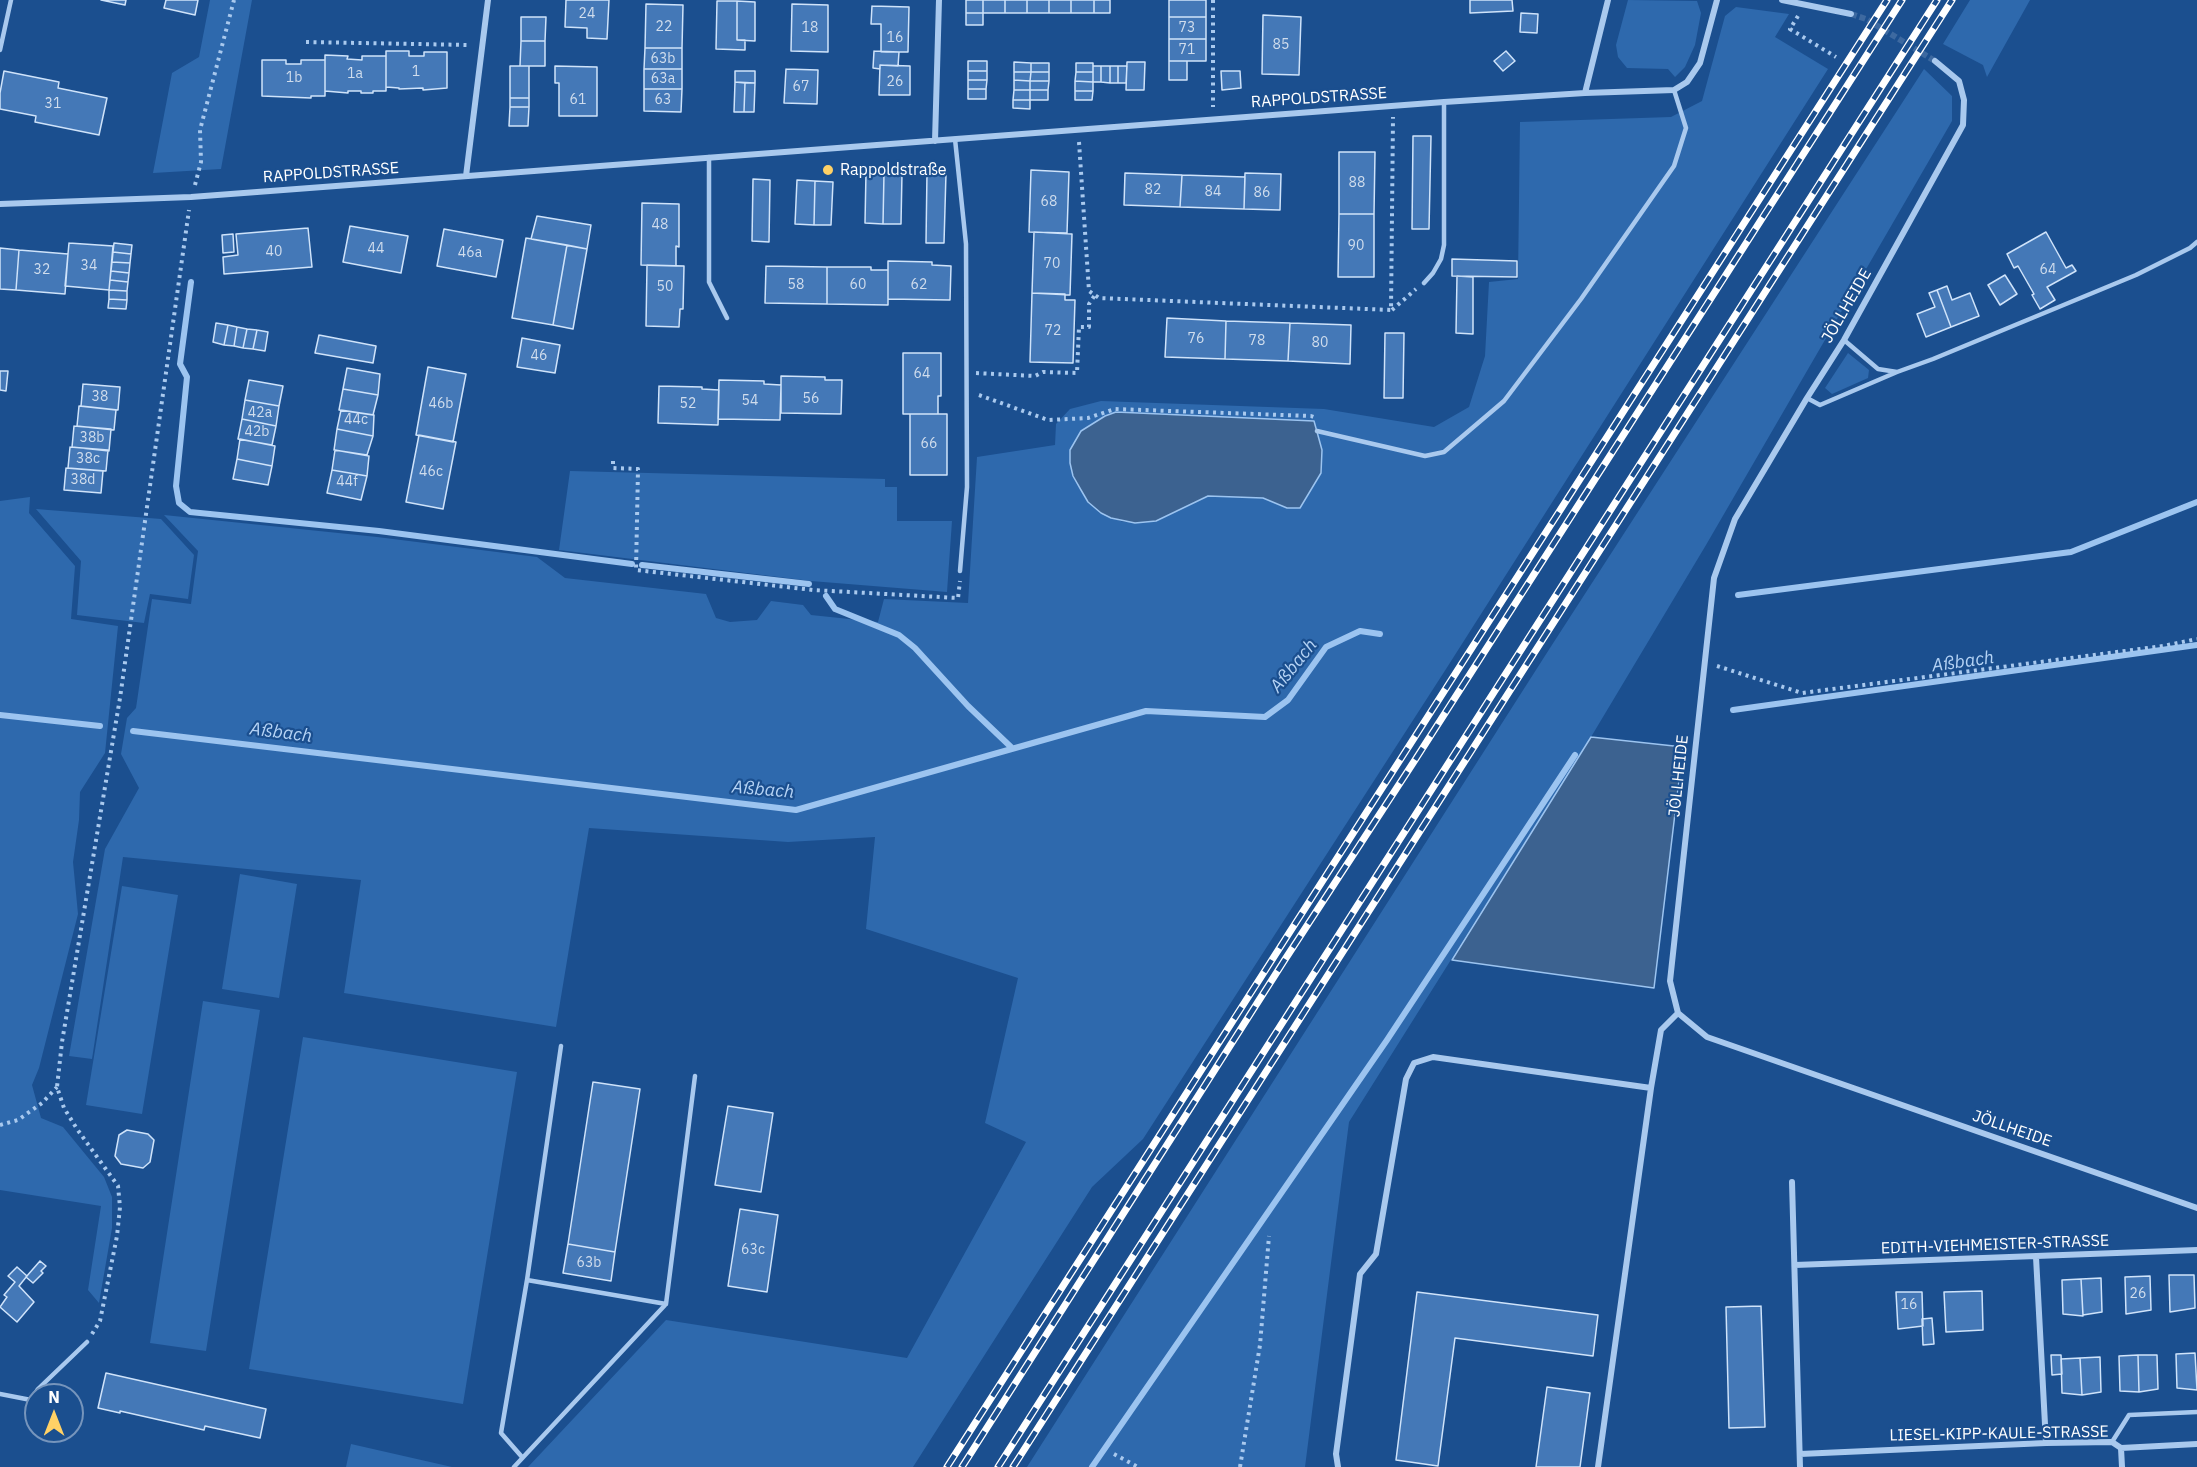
<!DOCTYPE html>
<html>
<head>
<meta charset="utf-8">
<style>
  body { margin:0 }
  #map { position:relative; width:2197px; height:1467px; overflow:hidden; background:#1b4f8f; font-family:"IBM Plex Sans",sans-serif }
  canvas { display:block }
  .north { position:absolute; left:24px; top:1383px; width:60px; height:60px; box-sizing:border-box; background:#1b4f8f; border:2px solid #7695bc; border-radius:50%; rotate:0deg; font-size:16px; font-weight:700; line-height:24px; text-align:center; color:#fff }
  .north::after { content:''; display:block; margin:auto; width:21px; height:27px; background:#ffd166; clip-path:polygon(50% 0,100% 100%,50% 72%,0 100%) }
</style>
</head>
<body>
<div id="map">
<canvas width="2197" height="1467"></canvas>
<div class="north">N</div>
</div>
<script>
const g = document.querySelector('canvas').getContext('2d');
g.lineJoin = 'round';
function fillPath(path, color) {
  g.fillStyle = color;
  g.fill(path, 'evenodd');
}
function shape(rows) {
  const path = new Path2D();
  for (const r of rows) {
    path.moveTo(r[0], r[1]);
    for (let i = 2; i < r.length; i += 2) path.lineTo(r[i], r[i + 1]);
  }
  return path;
}
function stroke(path, color, width, dash) {
  g.strokeStyle = color;
  g.lineWidth = width;
  g.lineCap = dash ? 'butt' : 'round';
  g.setLineDash(dash || []);
  g.stroke(path);
}
function label(font, color, halo, rows, align = 'center') {
  g.font = font + ' "IBM Plex Sans",sans-serif';
  g.lineWidth = 4.5;
  g.setLineDash([]);
  g.textBaseline = 'middle';
  g.strokeStyle = halo;
  g.fillStyle = color;
  for (const [text, x, y, turn = 0] of rows) {
    g.save();
    g.translate(x, y);
    g.rotate((+turn || 0) * Math.PI / 180);
    g.textAlign = isNaN(turn) ? turn : align;
    if (halo) g.strokeText(text, 0, 0);
    g.fillText(text, 0, 0);
    g.restore();
  }
}
fillPath(shape([
  [210,0,252,0,221,169,153,173,172,73,199,57],
  [1628,0,1697,1,1701,13,1695,45,1685,67,1675,77,1668,69,1627,68,1618,57,1616,45],
  [1970,0,2030,0,1987,77,1983,65,1943,44],
  [1736,7,1789,14,1775,37,1828,69,1446,669,1143,1139,1092,1187,913,1467,528,1467,666,1320,907,1358,1026,1142,985,1123,1018,978,866,929,875,837,788,842,589,828,556,1027,344,993,361,880,123,857,92,1059,69,1056,105,849,139,788,121,754,127,718,136,708,152,599,191,604,198,551,164,515,377,537,537,557,565,578,706,594,716,618,730,622,757,620,771,601,803,605,811,615,878,622,884,599,968,603,977,457,1055,445,1056,424,1070,409,1101,401,1324,409,1434,427,1469,407,1485,356,1489,282,1518,279,1520,122,1671,117,1702,101,1725,16],
  [1116,412,1317,431,1322,450,1287,508,1263,498,1208,496,1156,521,1123,522,1101,513,1088,502,1073,476,1070,463,1081,431,1105,416],
  [1924,69,1952,96,1952,121,1706,545,1591,737,1349,1122,1305,1467,1027,1467,1550,648],
  [1848,353,1869,370,1868,378,1832,394,1825,388],
  [570,471,885,479,885,487,897,487,897,521,952,521,947,592,811,581,559,550],
  [30,497,29,513,75,566,71,619,118,626,105,753,80,792,79,820,73,862,78,914,39,1068,32,1085,41,1118,63,1127,104,1177,112,1197,112,1228,99,1303,88,1290,101,1206,0,1190,0,501],
  [36,509,161,519,194,555,188,599,150,594,144,623,77,615,81,561],
  [240,874,297,884,279,998,222,989],
  [122,886,178,895,142,1114,86,1105],
  [203,1001,260,1010,206,1351,150,1343],
  [303,1037,517,1072,463,1404,249,1369],
  [351,1444,452,1467,346,1467]
]), '#2e69ad');
const water = shape([
  [1116,412,1314,421,1322,450,1321,473,1300,508,1287,508,1263,498,1208,496,1156,521,1135,523,1111,518,1101,513,1088,502,1081,490,1073,476,1070,463,1070,450,1081,431,1105,416,1116,412],
  [1591,737,1683,747,1654,988,1452,960,1591,737]
]);
fillPath(water, '#3c6290');
stroke(water, '#9cc4f0', 1.5);
stroke(shape([
  [191,282,180,364,187,377,176,486,179,503,190,512,379,531,632,564],
  [642,565,809,584],
  [1738,595,2071,552,2197,502],
  [826,596,835,609,899,635,915,648,968,706,1012,748],
  [1733,710,2197,645],
  [0,715,100,726],
  [133,731,796,810,1146,711,1265,717,1288,700,1326,647,1360,631,1380,634],
  [1092,1467,1387,1040,1575,755]
]), '#9cc4f0', 6);
const building = shape([
  [101,0,126,0,125,5,101,0],
  [166,0,198,0,195,15,164,8,166,0],
  [566,0,609,0,607,39,587,38,587,28,565,27,566,0],
  [966,0,983,0,983,13,966,13,966,0],
  [983,0,1005,0,1005,13,983,13,983,0],
  [1005,0,1027,0,1027,13,1005,13,1005,0],
  [1027,0,1049,0,1049,13,1027,13,1027,0],
  [1049,0,1071,0,1071,13,1049,13,1049,0],
  [1071,0,1094,0,1094,13,1071,13,1071,0],
  [1094,0,1110,0,1110,13,1094,13,1094,0],
  [1169,0,1206,0,1206,17,1169,17,1169,0],
  [1470,0,1512,0,1513,11,1470,13,1470,0],
  [717,1,737,1,737,40,745,40,745,50,716,49,717,1],
  [737,1,755,2,755,41,737,40,737,1],
  [646,4,683,5,682,48,645,48,646,4],
  [792,4,828,5,828,52,791,51,792,4],
  [872,6,909,7,908,52,881,52,881,24,871,24,872,6],
  [966,13,983,13,983,25,966,25,966,13],
  [1521,13,1538,14,1537,33,1520,32,1521,13],
  [1263,15,1301,17,1299,75,1262,74,1263,15],
  [521,17,546,17,545,41,521,41,521,17],
  [1169,17,1206,17,1206,39,1169,39,1169,17],
  [1169,39,1206,39,1206,61,1169,61,1169,39],
  [521,41,545,41,545,66,520,66,521,41],
  [645,48,682,48,682,69,644,69,645,48],
  [386,51,409,51,409,56,424,56,424,52,447,52,447,88,423,90,423,88,399,89,399,88,386,87,386,51],
  [874,51,899,52,898,66,880,65,880,69,873,68,874,51],
  [1506,51,1515,61,1503,71,1494,61,1506,51],
  [325,55,348,56,347,59,362,60,362,56,386,56,386,91,373,91,373,93,361,93,361,91,348,91,348,93,325,91,325,55],
  [262,60,286,60,286,64,301,64,301,60,325,60,325,96,311,96,311,98,262,96,262,60],
  [968,61,987,61,987,71,968,71,968,61],
  [1169,61,1187,61,1187,80,1169,80,1169,61],
  [1014,62,1031,63,1031,72,1014,72,1014,62],
  [1127,62,1145,62,1144,90,1126,90,1127,62],
  [1031,63,1049,63,1049,72,1031,72,1031,63],
  [1076,63,1093,63,1093,72,1076,72,1076,63],
  [880,65,910,66,910,95,879,95,880,65],
  [510,66,529,66,529,98,510,98,510,66],
  [555,66,597,67,597,116,559,116,559,83,555,83,555,66],
  [1093,66,1101,66,1101,82,1093,82,1093,66],
  [1101,66,1110,66,1110,83,1101,82,1101,66],
  [1110,66,1118,66,1118,83,1110,83,1110,66],
  [1118,66,1127,66,1126,83,1118,83,1118,66],
  [644,69,682,69,682,89,644,89,644,69],
  [786,69,818,70,817,104,784,103,786,69],
  [4,71,59,82,58,88,107,98,99,135,35,122,36,116,0,109,0,93,4,71],
  [735,71,755,71,755,83,735,82,735,71],
  [968,71,987,71,987,80,968,80,968,71],
  [1221,71,1240,71,1241,88,1222,90,1221,71],
  [1014,72,1031,72,1030,81,1014,80,1014,72],
  [1031,72,1049,72,1049,81,1030,81,1031,72],
  [1076,72,1093,72,1093,82,1075,81,1076,72],
  [968,80,987,80,986,89,968,89,968,80],
  [1014,80,1030,81,1030,90,1014,90,1014,80],
  [1030,81,1049,81,1048,90,1030,90,1030,81],
  [1075,81,1093,82,1093,91,1075,91,1075,81],
  [735,82,745,83,744,112,734,112,735,82],
  [745,83,755,83,754,112,744,112,745,83],
  [644,89,682,89,681,112,644,111,644,89],
  [968,89,986,89,986,99,968,99,968,89],
  [1014,90,1030,90,1030,100,1013,100,1014,90],
  [1030,90,1048,90,1048,100,1030,100,1030,90],
  [1075,91,1093,91,1092,100,1075,100,1075,91],
  [510,98,529,98,529,107,510,107,510,98],
  [1013,100,1030,100,1030,109,1013,108,1013,100],
  [510,107,529,107,528,126,509,126,510,107],
  [1413,136,1431,136,1429,229,1412,229,1413,136],
  [1339,152,1375,152,1374,214,1339,214,1339,152],
  [1031,170,1069,172,1067,233,1029,232,1031,170],
  [866,172,884,173,883,224,865,223,866,172],
  [927,172,946,173,944,243,926,243,927,172],
  [884,173,902,173,901,224,883,224,884,173],
  [1125,173,1182,175,1180,207,1124,205,1125,173],
  [1245,173,1281,174,1280,210,1244,209,1245,173],
  [1182,175,1245,177,1244,209,1180,207,1182,175],
  [753,179,770,180,769,242,752,241,753,179],
  [797,180,815,181,814,225,795,224,797,180],
  [815,181,833,182,831,225,814,225,815,181],
  [642,203,679,204,679,247,676,246,676,266,641,265,642,203],
  [1339,214,1374,214,1374,277,1338,277,1339,214],
  [537,216,591,225,587,249,531,239,537,216],
  [350,226,408,236,401,273,343,262,350,226],
  [308,228,312,267,224,274,223,257,238,255,236,234,308,228],
  [444,229,503,240,496,277,437,266,444,229],
  [1034,232,1072,234,1070,295,1032,293,1034,232],
  [2046,232,2066,268,2072,265,2076,271,2047,287,2055,300,2040,309,2032,295,2034,294,2018,266,2014,268,2007,254,2046,232],
  [233,234,234,252,223,253,222,235,233,234],
  [526,238,567,245,553,325,512,318,526,238],
  [69,243,113,246,109,290,65,286,69,243],
  [114,243,132,245,131,254,113,252,114,243],
  [567,245,587,249,573,329,553,325,567,245],
  [0,248,19,250,16,290,0,289,0,248],
  [19,250,68,254,65,294,16,290,19,250],
  [113,252,131,254,130,263,112,262,113,252],
  [1452,259,1517,261,1517,277,1452,276,1452,259],
  [888,261,932,262,932,265,951,266,950,300,888,299,888,261],
  [112,262,130,263,129,273,111,271,112,262],
  [647,265,684,266,683,309,680,309,679,327,646,326,647,265],
  [766,266,827,267,827,304,765,303,766,266],
  [827,267,871,267,871,270,888,270,888,305,827,304,827,267],
  [111,271,129,273,128,282,110,280,111,271],
  [2005,275,2017,294,2000,305,1988,285,2005,275],
  [1457,276,1473,277,1473,334,1456,333,1457,276],
  [110,280,128,282,127,291,109,290,110,280],
  [1947,286,1952,300,1970,293,1979,316,1951,327,1937,290,1947,286],
  [109,290,127,291,127,300,109,299,109,290],
  [1937,290,1951,327,1926,337,1917,314,1935,307,1929,293,1937,290],
  [1032,293,1065,294,1065,300,1075,300,1073,363,1030,362,1032,293],
  [109,299,127,300,126,309,108,308,109,299],
  [1167,318,1226,321,1225,359,1165,357,1167,318],
  [1226,321,1290,323,1288,361,1225,359,1226,321],
  [216,323,228,325,224,345,213,342,216,323],
  [1290,323,1351,325,1350,364,1288,361,1290,323],
  [228,325,237,327,234,346,224,345,228,325],
  [237,327,247,329,243,348,234,346,237,327],
  [247,329,257,330,253,349,243,348,247,329],
  [257,330,268,332,265,351,253,349,257,330],
  [1385,333,1404,333,1403,398,1384,398,1385,333],
  [319,335,376,346,373,363,315,353,319,335],
  [522,338,560,345,555,373,517,367,522,338],
  [903,353,941,353,941,396,938,396,938,414,903,414,903,353],
  [428,367,466,374,453,442,416,435,428,367],
  [347,368,380,374,378,395,343,389,347,368],
  [0,371,8,371,6,391,0,390,0,371],
  [781,376,825,377,825,380,842,380,841,414,781,413,781,376],
  [249,380,283,386,279,406,245,400,249,380],
  [719,380,764,381,764,384,781,385,780,420,718,419,719,380],
  [83,384,120,387,118,410,81,406,83,384],
  [659,386,702,387,702,389,719,390,718,425,658,423,659,386],
  [343,389,378,395,373,415,339,410,343,389],
  [245,400,279,406,276,426,242,419,245,400],
  [79,406,116,410,114,430,77,426,79,406],
  [341,410,374,415,373,436,337,429,341,410],
  [910,414,947,414,947,475,910,475,910,414],
  [242,419,276,426,272,445,238,439,242,419],
  [74,426,111,429,109,451,72,447,74,426],
  [337,429,373,436,367,455,334,450,337,429],
  [419,435,456,442,443,509,406,502,419,435],
  [240,439,275,446,272,466,237,459,240,439],
  [70,447,108,450,106,471,68,468,70,447],
  [335,450,369,456,367,476,332,470,335,450],
  [237,459,272,466,268,485,233,479,237,459],
  [66,468,103,471,101,493,64,490,66,468],
  [332,470,367,476,361,500,327,493,332,470],
  [593,1082,640,1089,615,1252,568,1244,593,1082],
  [728,1106,773,1113,761,1192,715,1185,728,1106],
  [127,1130,148,1134,154,1140,150,1162,143,1168,121,1164,115,1156,119,1135,127,1130],
  [740,1209,778,1215,767,1292,728,1286,740,1209],
  [568,1244,615,1252,611,1281,563,1273,568,1244],
  [40,1261,46,1266,41,1271,43,1273,33,1283,26,1277,40,1261],
  [17,1267,27,1276,19,1286,34,1302,17,1322,0,1307,7,1297,4,1295,15,1282,8,1276,17,1267],
  [2169,1275,2194,1275,2195,1308,2170,1312,2169,1275],
  [2150,1276,2151,1310,2126,1314,2125,1277,2150,1276],
  [2101,1278,2102,1312,2083,1315,2081,1279,2101,1278],
  [2081,1279,2083,1316,2063,1314,2062,1280,2081,1279],
  [1982,1291,1983,1330,1946,1332,1944,1292,1982,1291],
  [1417,1292,1598,1315,1593,1356,1455,1338,1438,1466,1396,1460,1417,1292],
  [1896,1292,1922,1292,1923,1326,1898,1329,1896,1292],
  [1761,1306,1765,1427,1729,1428,1726,1307,1761,1306],
  [1932,1318,1934,1344,1923,1345,1922,1319,1932,1318],
  [2195,1353,2197,1390,2177,1388,2176,1354,2195,1353],
  [2051,1355,2061,1355,2062,1374,2052,1375,2051,1355],
  [2138,1355,2139,1392,2120,1391,2119,1356,2138,1355],
  [2138,1355,2157,1355,2158,1389,2139,1392,2138,1355],
  [2100,1357,2101,1392,2082,1395,2080,1358,2100,1357],
  [2080,1358,2082,1395,2062,1393,2061,1359,2080,1358],
  [106,1373,266,1409,260,1438,205,1426,204,1430,120,1411,120,1413,98,1408,106,1373],
  [1547,1387,1590,1393,1580,1467,1536,1467,1547,1387]
]);
fillPath(building, '#4478b7');
stroke(building, '#cfe3fa', 1.5);
stroke(shape([
  [1851,14,1866,19,1935,61]
]), '#3d69a0', 6, [6, 3]);
stroke(shape([
  [1213,0,1213,107],
  [1798,16,1790,29,1836,57],
  [306,42,470,45],
  [1079,142,1089,291,1099,298,1391,310,1393,117],
  [195,185,201,162,200,130,234,0],
  [1392,310,1416,289],
  [976,373,1035,376,1043,372,1077,373,1079,327,1089,327,1089,304,1095,295],
  [979,395,1048,420,1088,418,1115,409,1311,416,1316,418],
  [613,461,613,468,638,469,636,570,813,590,958,598,960,581],
  [1717,666,1802,693,2163,646,2197,639],
  [0,1125,18,1120,42,1103,57,1087],
  [92,1334,100,1321,117,1236,120,1207,118,1186,77,1129,64,1108,57,1087,62,1042,120,698,189,210],
  [1114,1454,1138,1467],
  [1240,1467,1260,1345,1269,1236]
]), '#a9c9ee', 4, [3, 4.5]);
stroke(shape([
  [0,50,11,0],
  [955,139,966,244,967,487,960,571],
  [709,157,709,282,727,318],
  [1424,283,1433,273,1441,259,1444,245,1444,102],
  [1844,340,1878,369,1897,372],
  [1807,398,1820,405,1897,372,1933,359,2136,275,2190,248,2197,242],
  [1317,431,1425,456,1444,452,1504,401,1581,299,1674,166,1686,128,1674,90],
  [527,1280,666,1304],
  [0,1394,31,1400,38,1389,87,1342],
  [2112,1442,2129,1415,2197,1412],
  [522,1457,501,1433,527,1280,561,1046],
  [514,1467,666,1304,695,1076]
]), '#a9c9ee', 4.5);
stroke(shape([
  [1782,0,1851,14],
  [1935,61,1959,81,1964,100,1963,125,1844,340,1807,398,1735,519,1714,578,1670,981,1678,1013,1707,1037,2197,1208],
  [1585,93,1608,0],
  [935,141,939,0],
  [466,176,488,0],
  [0,204,191,197,1444,102,1585,93,1674,90,1687,82,1700,63,1717,0],
  [1792,1182,1800,1467],
  [2036,1257,2046,1443],
  [1795,1265,2197,1250],
  [2121,1448,2122,1467],
  [1800,1454,2046,1443,2112,1442,2121,1448,2197,1444],
  [1338,1467,1336,1454,1360,1274,1376,1254,1406,1079,1414,1063,1433,1057,1651,1088],
  [1598,1467,1651,1088,1661,1030,1678,1013]
]), '#a9c9ee', 6);
const rail = shape([
  [947,1467,1887,0],
  [962,1467,1284,961,1415,760,1902,0],
  [998,1467,1937,0],
  [1013,1467,1952,0]
]);
stroke(rail, '#fff', 7);
stroke(rail, '#1b4f8f', 4.5, [14]);
for (const [x, y, r, color] of [
  [828,170,6,"#ffd166"]
]) {
  const dot = new Path2D();
  dot.arc(x, y, r, 0, 2 * Math.PI);
  g.fillStyle = color;
  g.fill(dot);
  stroke(dot, '#1b4f8f', 2);
}
label('14px', '#d0dded', null, [
  ["24",587,14],
  ["22",664,27],
  ["18",810,28],
  ["73",1187,28],
  ["16",895,38],
  ["85",1281,45],
  ["71",1187,50],
  ["63b",663,59],
  ["1",416,72],
  ["1a",355,74],
  ["1b",294,78],
  ["63a",663,79],
  ["26",895,82],
  ["67",801,87],
  ["61",578,100],
  ["63",663,100],
  ["31",53,104],
  ["88",1357,183],
  ["82",1153,190],
  ["84",1213,192],
  ["86",1262,193],
  ["68",1049,202],
  ["48",660,225],
  ["90",1356,246],
  ["44",376,249],
  ["40",274,252],
  ["46a",470,253],
  ["70",1052,264],
  ["34",89,266],
  ["32",42,270],
  ["64",2048,270],
  ["58",796,285],
  ["60",858,285],
  ["62",919,285],
  ["50",665,287],
  ["72",1053,331],
  ["76",1196,339],
  ["78",1257,341],
  ["80",1320,343],
  ["46",539,356],
  ["64",922,374],
  ["38",100,397],
  ["56",811,399],
  ["54",750,401],
  ["46b",441,404],
  ["52",688,404],
  ["42a",260,413],
  ["44c",356,420],
  ["42b",257,432],
  ["38b",92,438],
  ["66",929,444],
  ["38c",88,459],
  ["46c",431,472],
  ["38d",83,480],
  ["44f",347,482],
  ["63c",753,1250],
  ["63b",589,1263],
  ["26",2138,1294],
  ["16",1909,1305]
]);
label('16px', '#fff', '#1b4f8f', [
  ["RAPPOLDSTRASSE",1319,98,-4],
  ["RAPPOLDSTRASSE",331,173,-4],
  ["JÖLLHEIDE",1847,306,-60],
  ["JÖLLHEIDE",1679,776,-84],
  ["JÖLLHEIDE",2012,1129,19],
  ["EDITH-VIEHMEISTER-STRASSE",1995,1245,-2],
  ["LIESEL-KIPP-KAULE-STRASSE",1999,1434,-1]
]);
label('16px', '#fff', '#1b4f8f', [
  ["Rappoldstraße",840,170]
], 'left');
label('italic 18px', '#b5d3f5', '#1b4f8f', [
  ["Aßbach",1963,662,-8],
  ["Aßbach",1294,666,-51],
  ["Aßbach",281,733,7],
  ["Aßbach",763,790,5]
]);
</script>
</body>
</html>
